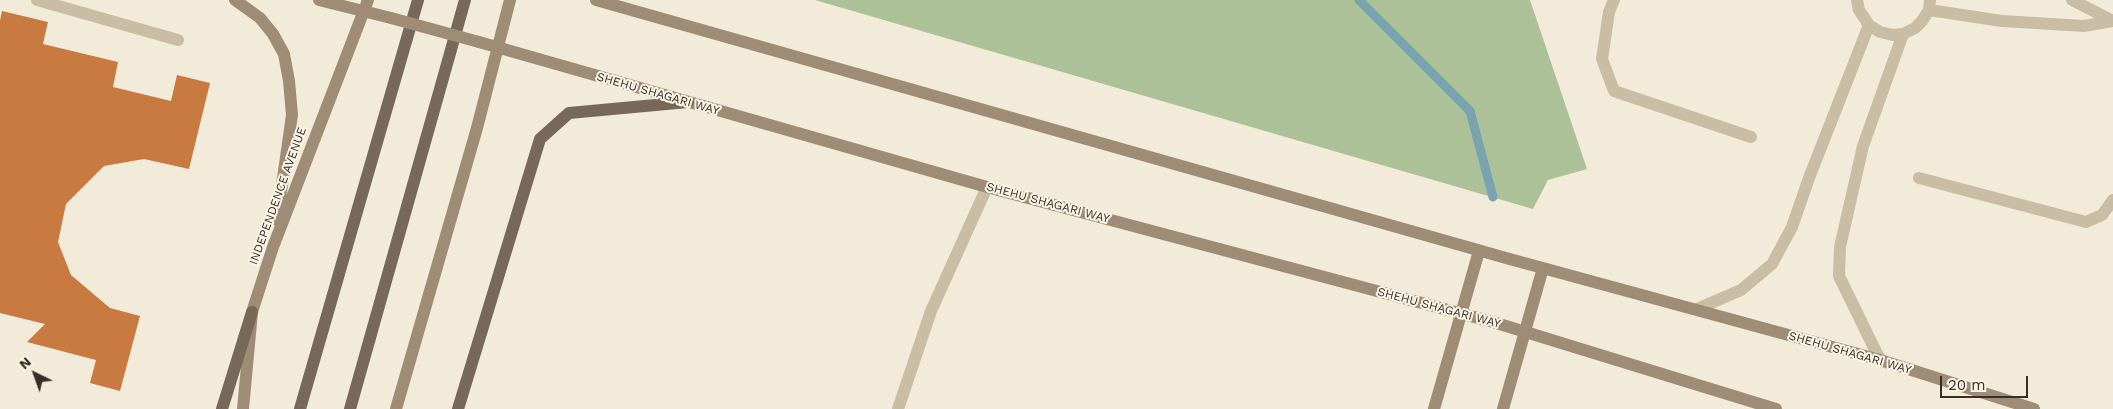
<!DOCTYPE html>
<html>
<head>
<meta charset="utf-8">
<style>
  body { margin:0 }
  #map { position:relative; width:2113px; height:409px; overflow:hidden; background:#f2ebd9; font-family:"Work Sans",sans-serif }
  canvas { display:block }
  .north { position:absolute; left:10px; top:349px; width:50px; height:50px; -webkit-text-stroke:4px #faf4e6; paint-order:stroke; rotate:318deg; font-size:14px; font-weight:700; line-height:20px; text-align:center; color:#362e27 }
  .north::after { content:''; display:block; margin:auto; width:18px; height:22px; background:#362e27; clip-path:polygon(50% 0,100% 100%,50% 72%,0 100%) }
  .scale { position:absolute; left:1940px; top:376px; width:88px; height:22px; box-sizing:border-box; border:2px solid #362e27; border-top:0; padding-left:6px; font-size:15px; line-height:18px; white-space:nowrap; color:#362e27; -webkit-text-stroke:4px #faf4e6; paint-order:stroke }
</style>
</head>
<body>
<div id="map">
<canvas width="2113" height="409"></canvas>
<div class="north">N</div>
<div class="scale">20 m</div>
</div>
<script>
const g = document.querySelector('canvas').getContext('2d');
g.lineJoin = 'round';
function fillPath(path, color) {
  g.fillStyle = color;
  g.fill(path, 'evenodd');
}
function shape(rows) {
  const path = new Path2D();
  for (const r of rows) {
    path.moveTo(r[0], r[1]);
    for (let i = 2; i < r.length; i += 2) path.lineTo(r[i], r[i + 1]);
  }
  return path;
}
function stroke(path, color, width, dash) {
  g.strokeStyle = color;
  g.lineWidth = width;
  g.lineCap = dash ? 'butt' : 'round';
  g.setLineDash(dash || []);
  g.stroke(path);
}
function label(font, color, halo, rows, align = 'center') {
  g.font = font + ' "Work Sans",sans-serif';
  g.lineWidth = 4;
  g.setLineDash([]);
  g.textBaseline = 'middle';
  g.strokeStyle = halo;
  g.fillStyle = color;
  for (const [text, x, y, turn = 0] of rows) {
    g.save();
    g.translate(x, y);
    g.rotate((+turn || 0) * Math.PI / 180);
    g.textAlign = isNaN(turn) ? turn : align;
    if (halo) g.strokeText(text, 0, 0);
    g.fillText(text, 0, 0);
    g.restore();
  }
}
fillPath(shape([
  [815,0,1530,0,1587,169,1548,180,1533,209]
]), '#adc199');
stroke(shape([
  [1359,0,1470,111,1493,197]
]), '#78a3af', 9);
fillPath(shape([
  [2,11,48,22,43,44,118,62,113,87,171,101,177,75,210,83,189,169,144,159,104,166,66,204,58,242,71,275,110,308,140,316,120,391,90,383,96,360,27,342,45,324,0,313,0,21]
]), '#c87a41');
stroke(shape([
  [37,0,178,40],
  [1614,0,1609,12,1602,59,1614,91,1751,137],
  [1857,0,1859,10,1869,25,1880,32,1893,35,1903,34,1915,28,1922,21,1929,10,1930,0],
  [2072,0,2113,21],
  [1929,10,2002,21,2084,26,2113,21],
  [1919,178,2086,222,2102,215,2113,200],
  [1697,309,1741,290,1772,264,1792,227,1809,178,1869,25],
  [1880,360,1839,276,1840,247,1863,146,1903,34],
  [898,409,931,311,987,187]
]), '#cabda5', 12);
stroke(shape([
  [235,0,260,18,273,34,284,54,289,81,292,115,277,220],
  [319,0,391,18],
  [596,0,1506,258,1880,360,2034,409],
  [479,42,987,187,1493,322,1776,409],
  [243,409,252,312,273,247,368,0],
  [396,409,477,128,510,0],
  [1434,409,1479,251],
  [1503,409,1543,268]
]), '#9e8c77', 12);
stroke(shape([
  [222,409,252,312],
  [300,409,418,0],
  [350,409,465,0],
  [458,409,540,139,569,113,688,102]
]), '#786857', 12);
stroke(shape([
  [391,18,479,42]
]), '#9e8c77', 12);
label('12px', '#362e27', '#faf4e6', [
  ["SHEHU SHAGARI WAY",658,94,16],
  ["INDEPENDENCE AVENUE",278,196,-70],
  ["SHEHU SHAGARI WAY",1048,203,15],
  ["SHEHU SHAGARI WAY",1439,308,15],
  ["SHEHU SHAGARI WAY",1850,353,16]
]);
</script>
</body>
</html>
